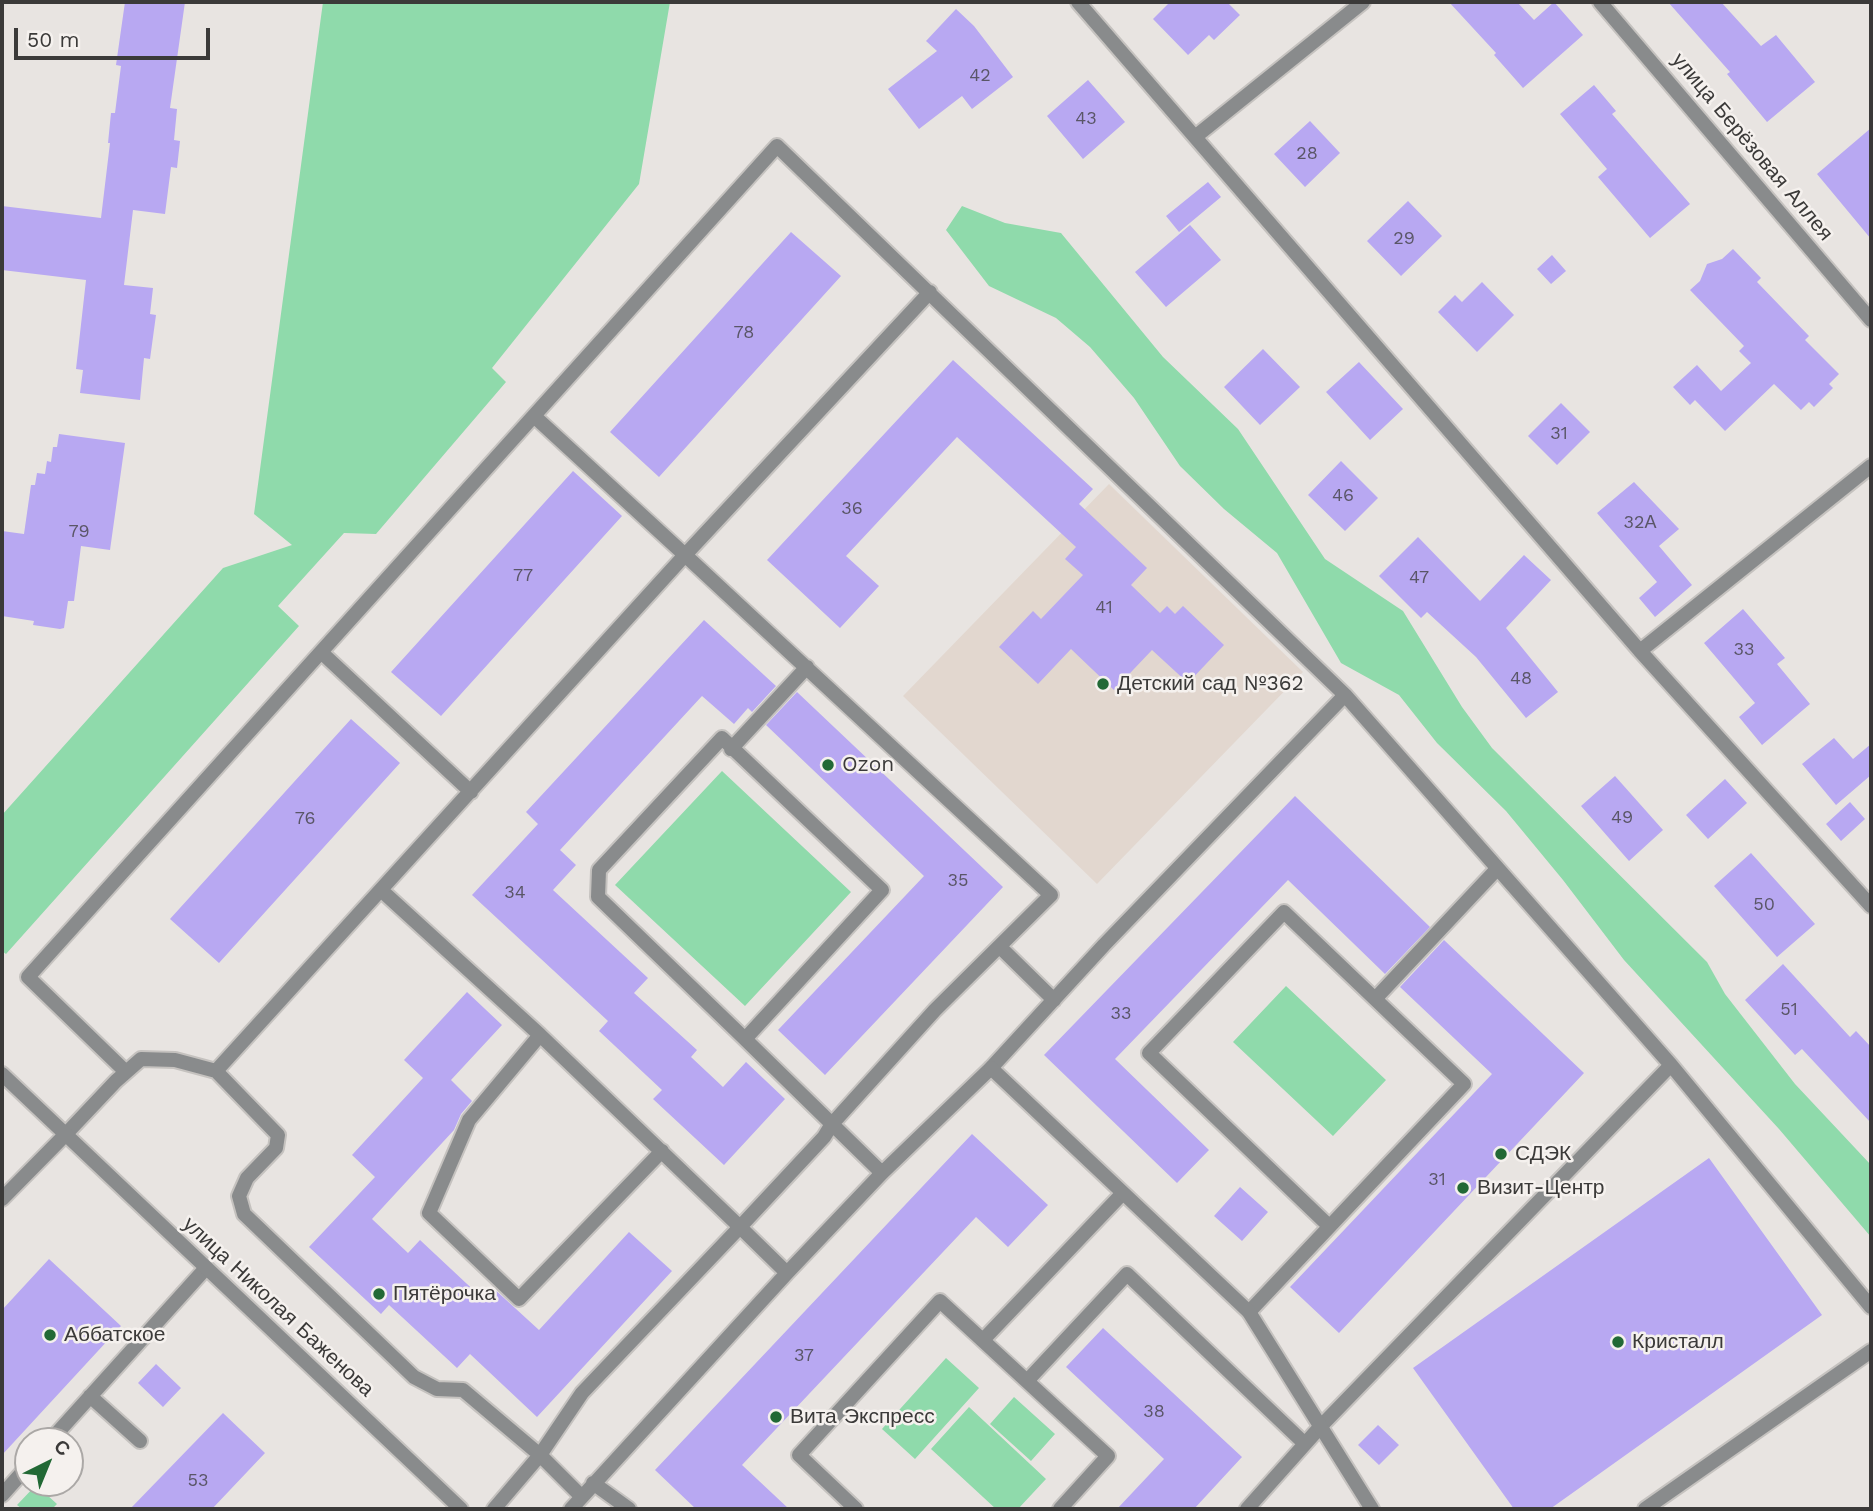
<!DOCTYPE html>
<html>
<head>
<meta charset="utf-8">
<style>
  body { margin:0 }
  #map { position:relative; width:1873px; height:1511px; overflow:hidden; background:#e8e4e1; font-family:"Work Sans",sans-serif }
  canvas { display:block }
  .frame { position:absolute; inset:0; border:4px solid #3b3a39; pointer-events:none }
  .north { position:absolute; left:14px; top:1427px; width:70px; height:70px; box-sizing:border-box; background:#f5f1ee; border:2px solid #aba8a6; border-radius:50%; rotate:43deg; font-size:19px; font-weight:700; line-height:28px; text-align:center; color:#3b3a39 }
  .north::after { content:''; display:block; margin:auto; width:24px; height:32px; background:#226935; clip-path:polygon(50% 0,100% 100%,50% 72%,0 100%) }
  .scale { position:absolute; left:14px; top:28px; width:196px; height:32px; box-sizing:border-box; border:4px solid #3b3a39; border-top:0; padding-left:9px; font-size:21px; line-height:24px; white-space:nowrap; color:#3b3a39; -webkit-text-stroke:5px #f5f1ee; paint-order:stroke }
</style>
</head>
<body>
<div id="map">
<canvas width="1873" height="1511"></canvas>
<div class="frame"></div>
<div class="north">С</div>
<div class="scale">50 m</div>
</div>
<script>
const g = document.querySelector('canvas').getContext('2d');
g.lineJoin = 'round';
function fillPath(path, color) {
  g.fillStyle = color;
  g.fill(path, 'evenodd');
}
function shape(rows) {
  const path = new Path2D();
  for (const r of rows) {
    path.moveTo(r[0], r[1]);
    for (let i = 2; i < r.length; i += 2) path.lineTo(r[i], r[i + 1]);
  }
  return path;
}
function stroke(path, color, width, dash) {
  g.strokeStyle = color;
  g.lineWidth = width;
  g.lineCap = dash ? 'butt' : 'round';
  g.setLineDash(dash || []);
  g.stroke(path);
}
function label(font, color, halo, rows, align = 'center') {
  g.font = font + ' "Work Sans",sans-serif';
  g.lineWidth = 5;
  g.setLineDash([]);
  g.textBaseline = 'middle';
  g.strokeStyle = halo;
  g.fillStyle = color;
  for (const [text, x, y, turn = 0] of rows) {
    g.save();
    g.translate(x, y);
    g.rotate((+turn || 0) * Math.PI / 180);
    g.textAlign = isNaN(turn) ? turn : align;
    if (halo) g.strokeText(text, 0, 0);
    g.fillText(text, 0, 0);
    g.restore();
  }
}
fillPath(shape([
  [1109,484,1303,672,1097,884,903,696]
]), '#e2d7cf');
fillPath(shape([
  [323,2,670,2,639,184,492,368,506,382,376,534,344,533,278,606,299,626,6,954,2,951,2,815,223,568,292,545,254,514],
  [962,206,1005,223,1061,233,1163,357,1238,429,1325,559,1403,611,1462,707,1492,748,1707,962,1725,994,1795,1084,1871,1165,1871,1237,1779,1129,1624,960,1563,880,1506,811,1437,743,1399,695,1341,663,1277,553,1224,509,1180,466,1134,398,1090,347,1056,318,989,286,946,230],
  [722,771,851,892,745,1006,615,885],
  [1286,986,1386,1080,1333,1136,1233,1042],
  [946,1358,979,1388,915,1459,882,1429],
  [1014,1397,1055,1434,1031,1461,990,1424],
  [969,1407,1046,1479,1018,1509,996,1509,931,1449],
  [36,1485,57,1504,52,1509,22,1509,17,1505]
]), '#8fdaab');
fillPath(shape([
  [125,2,185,2,170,108,177,109,174,140,180,141,177,168,171,167,165,214,133,210,124,285,153,288,150,314,156,315,150,359,144,358,140,400,80,393,83,370,76,369,86,280,2,270,2,206,101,218,110,143,108,143,111,113,115,113,121,66,116,65],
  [1170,2,1227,2,1240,15,1214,40,1209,35,1188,55,1153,19],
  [1449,2,1517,2,1534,20,1554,2,1583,35,1523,88,1494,55,1496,53],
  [1668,2,1721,2,1761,46,1776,35,1815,82,1767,122,1727,74,1730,72],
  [956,9,974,26,1013,77,972,109,962,96,919,129,888,89,937,51,926,41],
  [1088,80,1125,122,1083,159,1047,116],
  [1594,85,1616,111,1612,114,1690,204,1650,238,1598,177,1607,169,1560,114],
  [1310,121,1340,153,1305,187,1274,154],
  [1871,128,1871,239,1817,174],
  [1208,182,1221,197,1179,232,1166,216],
  [1408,201,1442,236,1401,276,1367,241],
  [1190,225,1221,260,1166,307,1135,272],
  [791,232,841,276,659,477,610,432],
  [1733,249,1761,278,1757,282,1809,336,1805,340,1839,374,1829,384,1833,388,1814,407,1809,402,1801,410,1774,384,1725,431,1695,400,1690,405,1673,387,1697,365,1721,391,1751,363,1739,351,1744,346,1690,290,1700,281,1707,264,1722,259],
  [1552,255,1566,271,1551,284,1537,269],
  [1482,282,1514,315,1477,352,1438,312,1455,295,1462,302],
  [1263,349,1300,387,1260,425,1224,387],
  [953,360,1093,489,1079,504,1147,568,1131,585,1160,613,1167,606,1175,614,1183,606,1224,645,1188,683,1152,650,1114,690,1071,649,1038,684,999,647,1033,611,1041,619,1083,575,1065,559,1076,547,957,437,846,556,879,586,840,628,767,560],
  [1359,362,1403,409,1370,440,1326,392],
  [1561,403,1590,432,1557,465,1528,436],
  [59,434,125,443,110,550,81,546,74,601,68,601,64,628,60,629,33,625,34,621,2,616,2,531,24,534,31,485,35,485,37,473,45,474,47,461,51,462,53,447,57,447],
  [1341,461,1378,498,1345,531,1308,495],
  [573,471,622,516,441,716,391,672],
  [1634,482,1679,529,1659,546,1692,585,1655,617,1639,598,1657,582,1597,513],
  [1418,537,1480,601,1524,555,1551,580,1506,628,1558,692,1526,718,1476,657,1427,612,1421,618,1379,576],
  [1743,609,1785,658,1777,664,1810,704,1762,745,1739,717,1755,703,1704,643],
  [704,620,776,686,752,712,748,708,734,724,702,696,560,850,576,865,553,890,648,978,634,993,697,1050,691,1057,723,1087,746,1062,785,1099,724,1165,653,1099,662,1090,599,1031,608,1021,472,895,538,824,526,812],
  [797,692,1003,887,825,1075,778,1030,924,876,766,725],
  [351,719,400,763,219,963,170,919],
  [1834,738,1853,759,1871,744,1871,775,1836,805,1802,764],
  [1615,776,1663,830,1629,861,1581,806],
  [1725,779,1747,803,1708,839,1686,815],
  [1295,796,1430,927,1385,974,1288,880,1115,1059,1209,1150,1177,1183,1044,1055],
  [1850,802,1865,819,1841,841,1826,824],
  [1751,853,1815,924,1777,957,1714,886],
  [1444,940,1584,1073,1339,1333,1290,1287,1492,1074,1400,987],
  [1783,964,1850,1037,1856,1031,1871,1047,1871,1123,1802,1049,1795,1055,1745,1000],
  [467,992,502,1025,451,1080,472,1101,461,1114,454,1130,372,1219,408,1253,420,1240,482,1298,492,1287,539,1330,629,1232,672,1271,537,1417,470,1354,457,1368,389,1305,381,1314,309,1247,375,1177,352,1155,423,1078,404,1060],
  [972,1134,1048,1205,1008,1247,976,1217,742,1465,789,1509,696,1509,655,1470],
  [1709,1158,1822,1315,1550,1509,1514,1509,1413,1368],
  [1240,1187,1268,1212,1242,1241,1214,1216],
  [49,1259,121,1326,2,1455,2,1310],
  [1103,1328,1242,1457,1194,1509,1117,1509,1164,1459,1066,1367],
  [156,1364,181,1388,163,1407,138,1383],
  [223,1413,265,1453,212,1509,130,1509],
  [1378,1425,1399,1445,1379,1465,1358,1445]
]), '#b8a8f2');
const lane = shape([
  [321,652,471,792],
  [731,749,807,667],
  [381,890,540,1035,740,1227,824,1137,832,1124,935,1010,1051,895,685,555,930,292],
  [1000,947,1054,1000],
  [1375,999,1497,869],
  [540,1035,469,1120,429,1213,519,1299,662,1151],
  [745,1039,598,897,599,870,722,738,882,890,745,1039,882,1173],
  [216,1071,685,555,534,416],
  [126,1072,28,977,777,146,1345,695,1671,1065,1871,1307],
  [65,1135,116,1081,141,1059,175,1060,216,1071,278,1135,276,1148,247,1178,239,1196,244,1214,414,1377,437,1389,463,1390,540,1455,581,1496],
  [1249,1312,1464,1084,1284,912,1149,1053,1329,1226],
  [983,1340,1122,1194],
  [1027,1381,1127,1274,1305,1444],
  [90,1396,140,1441],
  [50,1441,206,1268],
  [593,1483,629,1509],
  [2,1495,28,1466],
  [494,1509,540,1455,582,1393,740,1227,787,1273],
  [571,1509,787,1273,882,1173,991,1068,1104,945,1345,695],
  [856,1509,799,1455,940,1301,1108,1456,1060,1509],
  [1247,1509,1321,1426,1671,1065],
  [1645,1509,1871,1351]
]);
const street = shape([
  [1078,2,1640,651,1871,906],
  [1600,2,1871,320],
  [1195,137,1363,2],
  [1640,651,1871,466],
  [991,1068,1249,1312,1372,1509],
  [2,1074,461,1509],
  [2,1199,65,1135]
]);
stroke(lane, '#c5c2bf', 18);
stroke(street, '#c5c2bf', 18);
stroke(lane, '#898b8c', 14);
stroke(street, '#898b8c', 14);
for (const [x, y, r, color] of [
  [1103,684,7,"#226935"],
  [828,765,7,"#226935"],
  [1501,1154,7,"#226935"],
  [1463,1188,7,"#226935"],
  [379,1294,7,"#226935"],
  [50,1335,7,"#226935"],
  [1618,1342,7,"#226935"],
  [776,1417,7,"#226935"]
]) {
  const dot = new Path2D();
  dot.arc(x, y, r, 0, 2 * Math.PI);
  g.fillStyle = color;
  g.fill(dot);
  stroke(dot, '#f5f1ee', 2.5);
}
label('18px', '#5a5667', null, [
  ["42",980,76],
  ["43",1086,119],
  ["28",1307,154],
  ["29",1404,239],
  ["78",744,333],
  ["31",1559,434],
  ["46",1343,496],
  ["36",852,509],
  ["32А",1640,523],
  ["79",79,532],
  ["77",523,576],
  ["47",1419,578],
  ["41",1104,608],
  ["33",1744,650],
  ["48",1521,679],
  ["49",1622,818],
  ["76",305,819],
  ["35",958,881],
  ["34",515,893],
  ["50",1764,905],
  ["51",1789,1010],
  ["33",1121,1014],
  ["31",1437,1180],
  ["37",804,1356],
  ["38",1154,1412],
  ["53",198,1481]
]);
label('21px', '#3b3a39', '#f5f1ee', [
  ["улица Берёзовая Аллея",1752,147,50],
  ["улица Николая Баженова",278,1307,43]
]);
label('21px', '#3b3a39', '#f5f1ee', [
  ["Детский сад №362",1117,684],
  ["Ozon",842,765],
  ["СДЭК",1515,1154],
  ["Визит-Центр",1477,1188],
  ["Пятёрочка",393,1294],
  ["Аббатское",64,1335],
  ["Кристалл",1632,1342],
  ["Вита Экспресс",790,1417]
], 'left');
</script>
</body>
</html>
